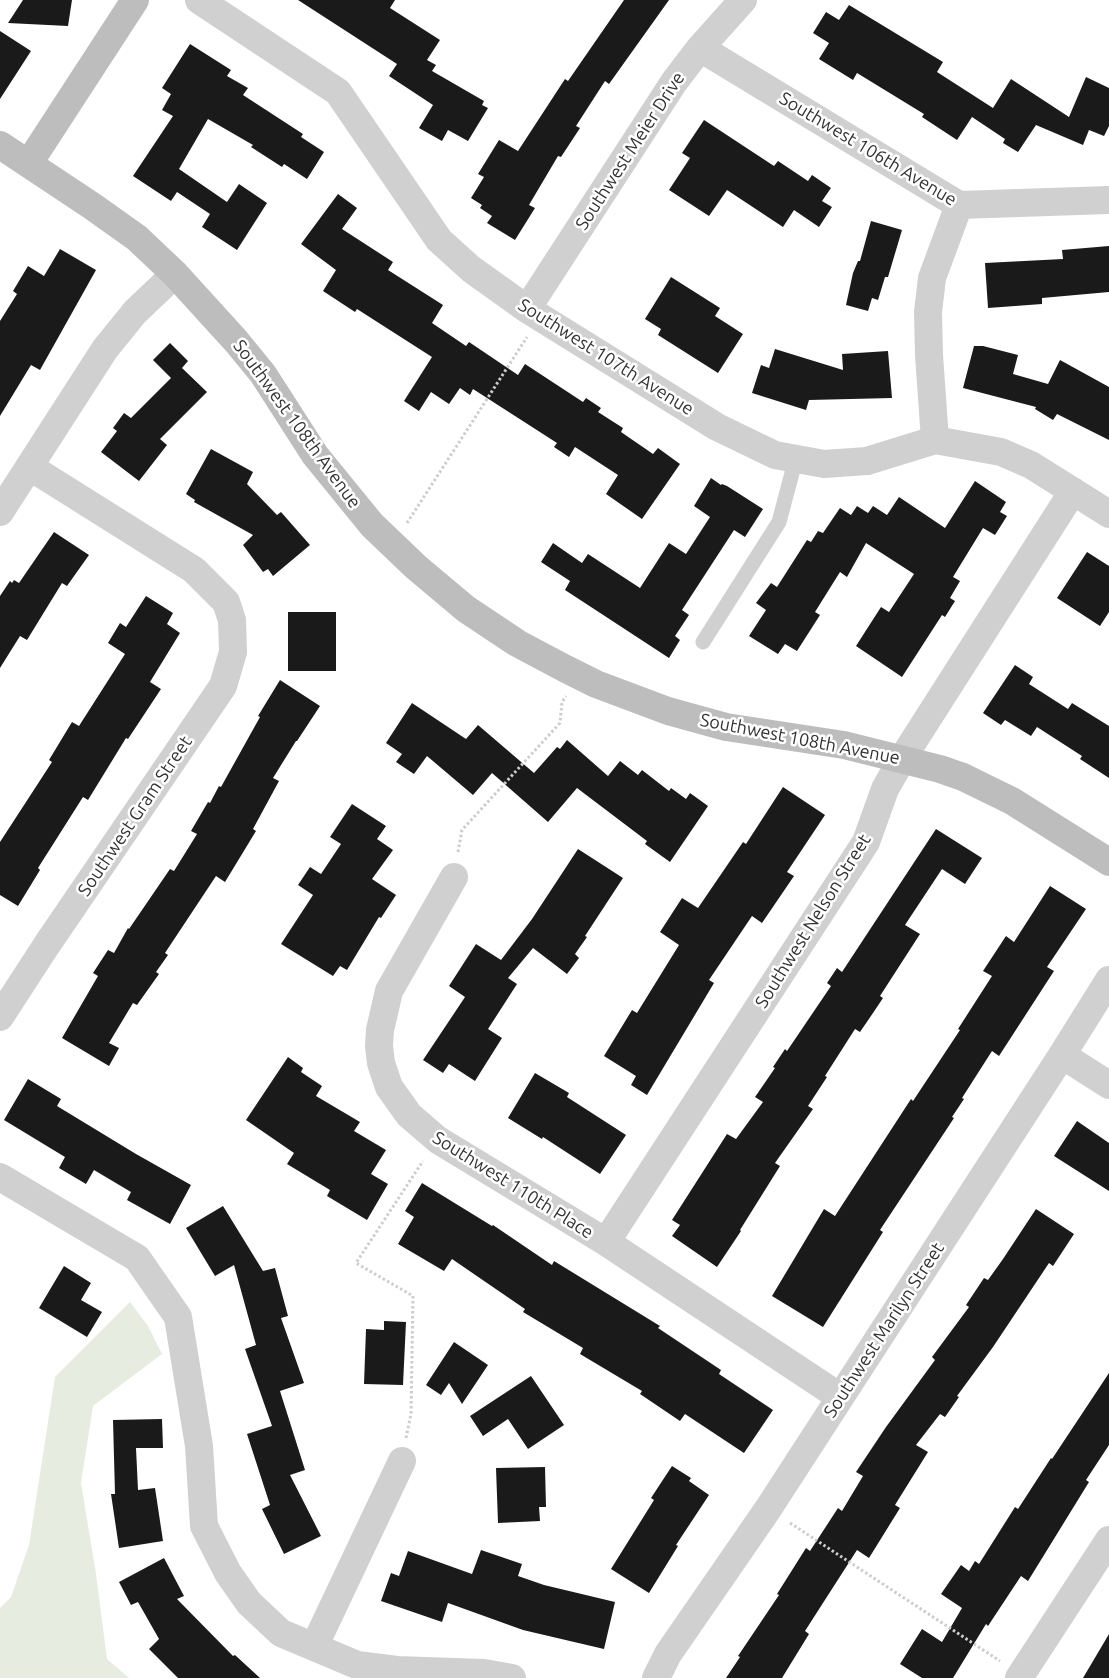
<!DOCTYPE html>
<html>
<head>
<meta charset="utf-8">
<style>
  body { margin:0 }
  canvas { display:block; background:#fff }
</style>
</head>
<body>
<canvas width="1109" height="1678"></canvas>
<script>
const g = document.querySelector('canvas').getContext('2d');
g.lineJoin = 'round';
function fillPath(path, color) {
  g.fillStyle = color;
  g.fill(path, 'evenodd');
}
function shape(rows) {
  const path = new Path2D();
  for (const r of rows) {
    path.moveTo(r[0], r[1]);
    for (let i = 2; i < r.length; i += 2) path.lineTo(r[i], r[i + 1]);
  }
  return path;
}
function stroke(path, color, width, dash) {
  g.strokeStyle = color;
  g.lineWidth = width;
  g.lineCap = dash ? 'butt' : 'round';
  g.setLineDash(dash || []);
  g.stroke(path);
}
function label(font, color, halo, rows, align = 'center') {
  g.font = font + ' Ubuntu,sans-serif';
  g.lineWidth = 5;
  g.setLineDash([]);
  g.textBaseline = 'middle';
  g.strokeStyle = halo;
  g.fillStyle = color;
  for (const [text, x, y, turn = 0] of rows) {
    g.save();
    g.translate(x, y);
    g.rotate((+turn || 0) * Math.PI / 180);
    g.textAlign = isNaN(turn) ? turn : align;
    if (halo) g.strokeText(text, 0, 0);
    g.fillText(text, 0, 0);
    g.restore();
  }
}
fillPath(shape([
  [130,1302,148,1326,162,1354,93,1406,81,1483,96,1574,107,1659,129,1678,0,1678,0,1608,11,1597,29,1545,55,1377]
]), '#e6ecdf');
fillPath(shape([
  [23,0,72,0,68,26,8,23],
  [298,0,395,0,390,8,440,40,427,60,436,65,432,71,484,101,482,105,488,108,468,141,448,130,442,141,419,128,433,105,389,76,397,64],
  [624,0,669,0,609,84,605,81,576,126,580,128,561,157,558,156,529,205,535,208,515,240,487,223,492,216,480,208,482,205,471,198,484,177,478,174,499,140,518,151,565,79,568,81],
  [849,5,943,62,937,72,993,108,1011,79,1069,117,1086,77,1109,88,1109,126,1104,136,1089,130,1083,145,1036,125,1018,152,1003,143,1005,139,972,117,957,140,922,117,924,114,857,73,853,80,819,59,829,43,813,33,826,12,839,20],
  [0,31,31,51,0,99],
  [190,44,231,70,227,76,248,88,243,95,303,134,301,137,324,152,307,179,284,164,282,167,251,147,253,145,208,119,179,169,227,202,239,184,267,203,237,250,202,227,210,214,177,192,171,201,133,176,173,116,162,110,171,94,162,88],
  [704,120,774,166,778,161,808,181,812,175,831,188,822,201,832,207,819,227,794,210,783,227,727,190,709,216,669,190,690,158,682,153],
  [338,194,357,208,342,229,393,262,388,270,443,305,432,323,466,346,469,342,518,375,525,364,583,402,586,398,601,408,598,412,623,428,621,432,653,454,658,448,680,464,642,519,606,494,618,475,575,447,569,457,554,447,557,443,473,389,470,395,460,388,449,404,431,392,419,411,404,401,432,357,357,309,355,312,323,291,336,270,301,244],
  [871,221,902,230,888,277,885,277,878,300,872,298,868,311,846,305,853,273,858,261,860,261],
  [1109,246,1109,292,1042,298,1042,304,988,308,985,263,1063,259,1062,250],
  [60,249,96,270,40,370,31,365,0,416,0,321,17,294,13,291,28,266,44,276],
  [671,277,720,308,715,316,743,334,718,373,658,335,661,329,645,319],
  [170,343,188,361,182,368,207,392,160,439,167,445,139,481,101,452,117,431,113,428,124,413,131,418,171,378,153,360],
  [974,346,983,346,1018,355,1013,374,1048,384,1060,360,1109,387,1109,440,1057,414,1053,420,1035,409,1036,407,963,388],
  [775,349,843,370,842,354,888,351,892,398,809,400,806,410,752,393,761,365,769,368],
  [211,449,253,472,247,484,277,515,281,512,310,545,273,576,268,569,263,572,243,545,253,535,194,502,195,500,186,494],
  [711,478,721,485,722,484,727,486,763,509,745,537,734,530,682,610,689,615,675,636,680,640,669,658,565,590,570,581,541,562,553,543,582,563,588,554,640,588,669,543,686,554,710,517,694,506],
  [975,481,1006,502,1000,512,1007,516,995,535,983,528,953,577,960,581,950,598,955,601,945,617,942,615,902,677,856,646,881,607,889,612,914,574,866,543,847,577,840,572,815,612,820,615,797,651,785,644,778,654,749,636,766,610,756,603,771,583,777,587,807,540,811,542,818,531,823,533,840,508,851,515,857,506,868,513,873,506,887,515,899,497,945,528],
  [54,532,89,555,67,586,62,583,27,640,20,636,0,668,0,596,10,581,12,583,14,580,19,583],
  [1087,552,1109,566,1109,612,1100,626,1057,598],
  [146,596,173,613,167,624,180,633,150,682,161,689,128,739,126,738,88,800,83,797,38,868,40,870,18,906,0,895,0,842,52,762,49,760,72,722,79,726,125,654,108,643,120,623,126,627],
  [288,612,336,612,336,671,288,671],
  [1015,665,1033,677,1029,684,1068,709,1072,703,1109,726,1109,778,1080,759,1082,756,1037,727,1031,736,1005,720,1001,725,983,713],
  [280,680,320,706,297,741,296,741,273,778,279,781,253,829,256,831,225,882,216,876,165,953,168,955,156,972,159,974,137,1005,133,1003,109,1043,119,1048,109,1066,62,1038,98,976,93,973,108,950,114,953,128,928,129,929,170,869,174,871,197,834,191,831,208,802,210,803,219,786,221,787,260,717,258,716],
  [412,703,466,739,478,725,534,773,557,747,560,749,567,740,608,776,620,761,638,775,642,770,669,791,671,788,686,799,690,793,708,806,670,862,645,844,647,841,577,788,548,822,492,773,473,795,427,756,414,774,396,762,402,754,386,743],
  [783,787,825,815,787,872,794,876,762,923,752,916,709,980,714,983,647,1095,631,1085,636,1076,604,1056,632,1010,637,1013,679,945,660,932,682,898,698,908,743,842,746,844],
  [352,804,386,826,377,839,393,850,372,879,396,895,381,918,379,917,347,970,340,966,333,976,281,944,313,895,298,885,310,867,321,874,341,844,330,837],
  [936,829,982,858,965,884,942,869,905,925,920,934,880,996,883,998,873,1013,860,1032,855,1029,825,1076,827,1077,808,1106,813,1109,775,1163,780,1166,740,1230,741,1231,717,1267,672,1236,680,1225,672,1220,727,1134,736,1139,763,1102,755,1097,775,1068,773,1067,785,1049,787,1051,831,986,827,983,837,968,842,972],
  [578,849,623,878,585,936,587,937,575,954,579,958,567,974,533,948,508,978,517,984,488,1029,502,1038,475,1081,449,1064,443,1073,423,1060,465,997,449,986,476,944,501,960,532,919],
  [1050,886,1086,909,1047,967,1054,971,999,1056,992,1051,962,1098,964,1099,952,1117,954,1118,880,1230,883,1232,823,1327,772,1296,824,1209,835,1216,911,1099,913,1101,960,1030,958,1029,992,976,983,971,1006,936,1014,942],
  [288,1057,303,1068,301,1072,322,1086,316,1096,360,1122,354,1131,386,1150,371,1174,388,1184,367,1220,327,1196,330,1190,287,1164,294,1153,246,1120],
  [535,1073,569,1093,567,1097,626,1135,600,1174,543,1137,542,1139,508,1118],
  [28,1079,61,1099,57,1106,136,1154,191,1185,170,1224,127,1200,131,1192,94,1170,86,1184,59,1168,65,1157,4,1120],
  [1077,1121,1109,1143,1109,1191,1054,1156],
  [422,1183,492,1226,493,1225,552,1265,554,1261,660,1326,658,1328,721,1370,719,1374,773,1410,744,1453,685,1414,680,1421,640,1394,642,1391,580,1354,583,1348,523,1312,525,1309,452,1259,444,1271,398,1244,414,1217,405,1211],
  [223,1206,263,1271,275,1268,288,1316,281,1318,304,1383,280,1391,305,1470,290,1475,321,1536,284,1554,262,1509,270,1505,247,1434,272,1426,245,1349,256,1345,234,1265,215,1276,186,1228],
  [1036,1209,1074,1234,1053,1266,1049,1263,993,1347,957,1396,959,1397,945,1417,940,1414,916,1445,928,1452,895,1505,900,1508,869,1558,857,1550,805,1631,809,1634,782,1678,726,1678,740,1657,738,1656,779,1595,777,1594,806,1548,810,1551,838,1508,842,1511,863,1476,856,1472,886,1427,935,1360,932,1357,969,1307,966,1305,984,1278,988,1280,1003,1259],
  [64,1266,91,1283,81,1300,102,1312,87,1337,39,1308],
  [384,1321,406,1322,403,1385,364,1384,366,1329,384,1330],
  [454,1342,488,1365,462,1404,449,1383,441,1395,426,1385],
  [1109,1373,1109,1445,1086,1480,1089,1482,1028,1581,1021,1576,988,1626,986,1624,953,1678,922,1678,900,1664,922,1629,942,1642,962,1608,941,1594,961,1565,969,1571,975,1561,979,1564,1015,1507,1018,1509,1051,1458,1052,1459],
  [531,1376,564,1425,528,1449,508,1419,483,1436,470,1416],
  [162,1419,163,1448,136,1448,138,1490,155,1488,163,1541,119,1548,111,1494,115,1494,113,1420],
  [672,1466,691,1478,689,1481,709,1495,676,1545,678,1546,649,1593,611,1569,654,1500,651,1498],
  [545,1467,546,1507,539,1507,540,1521,498,1523,496,1468],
  [481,1550,522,1564,518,1576,544,1585,615,1602,604,1649,523,1630,448,1603,442,1622,381,1601,391,1573,399,1576,408,1551,472,1574],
  [164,1558,184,1596,177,1599,233,1656,235,1655,260,1678,178,1678,149,1649,159,1639,138,1602,131,1605,119,1582],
  [1109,1634,1109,1678,1083,1678]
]), '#1a1a1a');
stroke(shape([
  [407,523,527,337],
  [458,852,462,830,560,723,562,702,566,696],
  [406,1438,411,1414,413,1296,356,1263,423,1161],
  [790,1523,1000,1661]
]), '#cdcdcd', 3, [2.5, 2.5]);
stroke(shape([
  [703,642,779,522,796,458]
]), '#d0d0d0', 15);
stroke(shape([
  [199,0,338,92,439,240,471,269,527,309,717,427,775,455,824,464,867,461,935,440,1001,452,1031,465,1109,514],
  [700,48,959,205,1109,200],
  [527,309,674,82,700,48,743,0],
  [935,440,929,355,928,312,932,278,959,205],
  [0,512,105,349,135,312,175,274],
  [454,877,389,991,380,1030,379,1046,381,1063,389,1087,409,1115,438,1140,606,1242,840,1397],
  [0,1017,46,946,223,686,233,652,232,620,226,602,194,570,30,467],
  [1062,1055,1109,1085],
  [0,1177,137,1258,178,1317,199,1446,204,1526,228,1573,249,1603,281,1633,357,1665,397,1670,484,1673,512,1678],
  [606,1242,866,842,885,789,902,759,1073,491],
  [314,1647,402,1461],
  [656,1678,668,1654,768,1509,1062,1055,1109,980],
  [1019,1678,1109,1540]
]), '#d0d0d0', 28);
stroke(shape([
  [0,145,92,206,137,238,175,274,236,341,263,374,315,455,372,525,416,567,466,609,517,643,564,668,596,684,668,711,726,727,844,745,940,769,963,777,1012,801,1109,862],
  [29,163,135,0]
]), '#bdbdbd', 28);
label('18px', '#333', '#fff', [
  ["Southwest 106th Avenue",868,149,31],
  ["Southwest Meier Drive",630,151,-57],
  ["Southwest 107th Avenue",606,357,32],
  ["Southwest 108th Avenue",297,424,54],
  ["Southwest 108th Avenue",800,739,11],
  ["Southwest Gram Street",135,816,-56],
  ["Southwest Nelson Street",813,921,-58],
  ["Southwest 110th Place",513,1185,32],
  ["Southwest Marilyn Street",884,1330,-57]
]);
</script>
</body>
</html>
